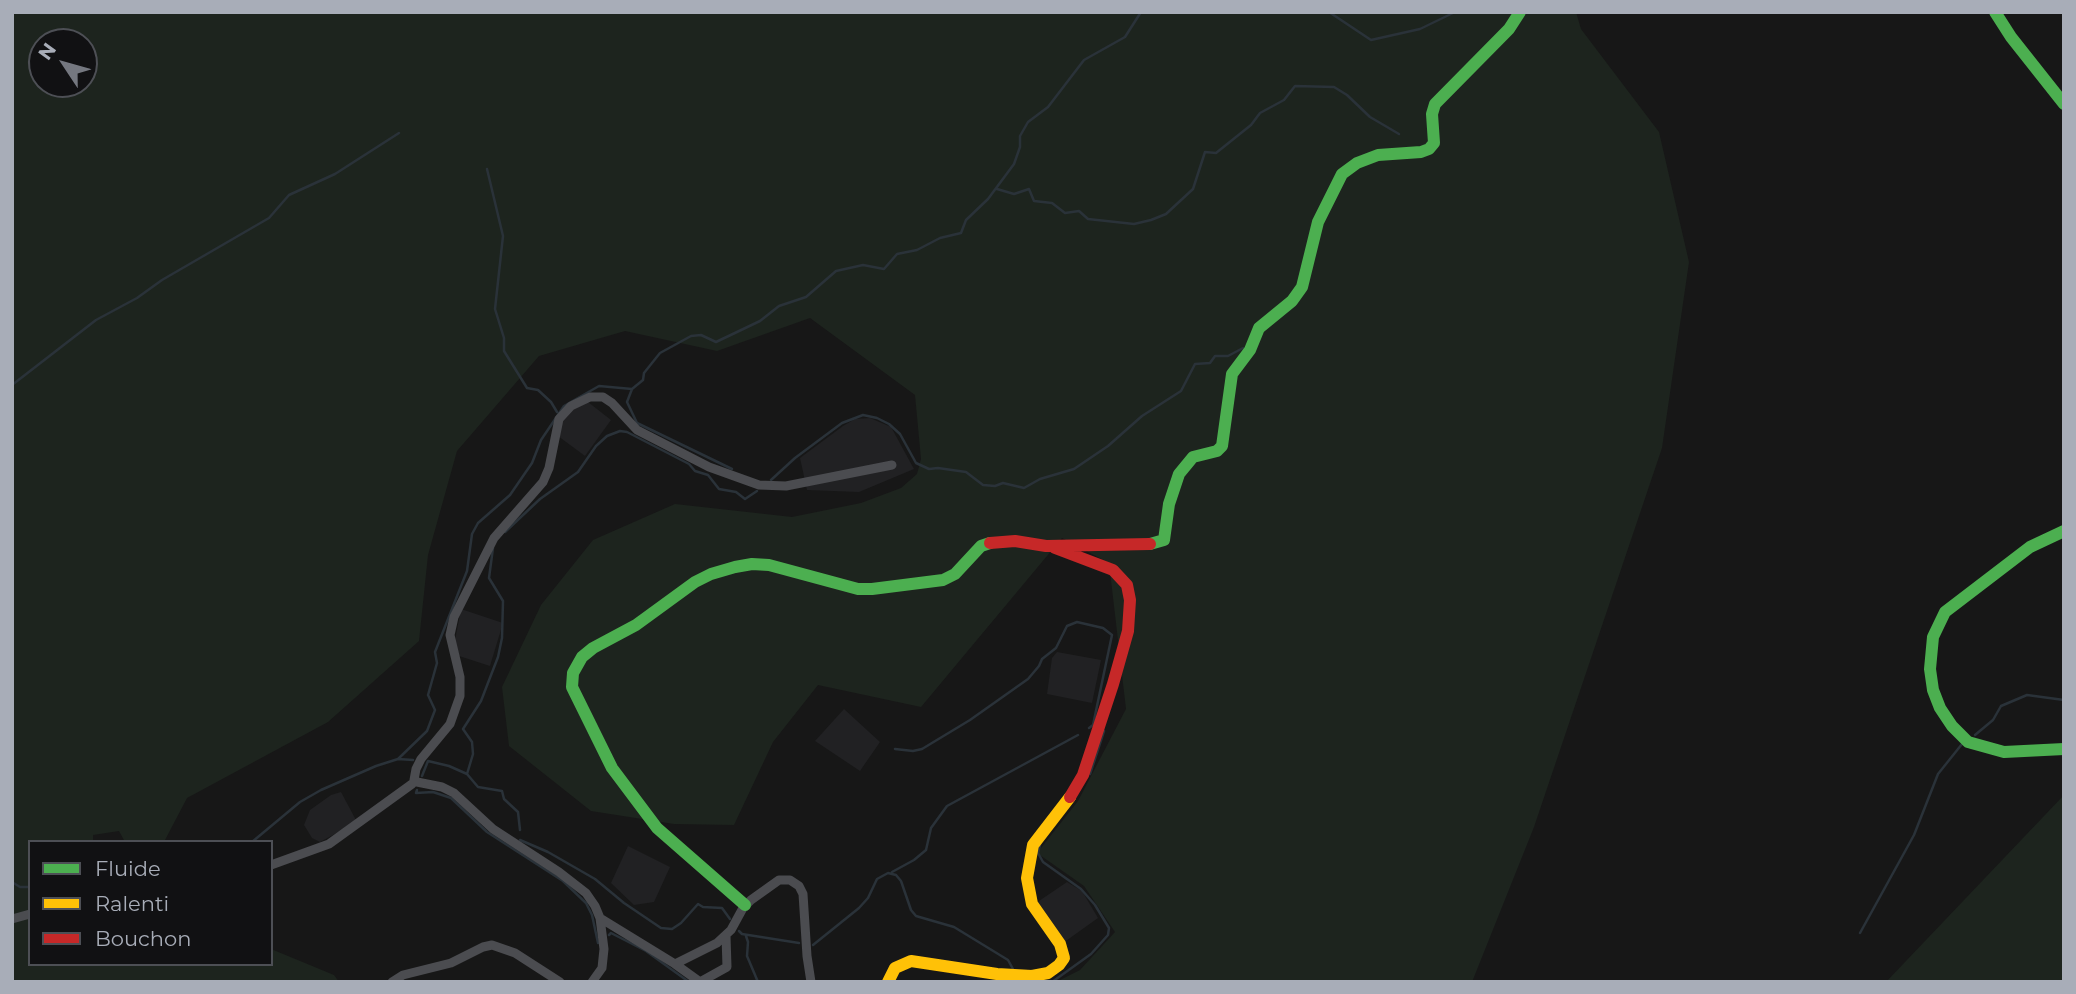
<!DOCTYPE html>
<html>
<head>
<meta charset="utf-8">
<style>
  body { margin:0 }
  #map { position:relative; width:2076px; height:994px; overflow:hidden; background:#171717; font-family:Montserrat,sans-serif }
  canvas { display:block }
  .frame { position:absolute; inset:0; border:14px solid #a8adb8; pointer-events:none }
  .legend { position:absolute; left:28px; top:840px; width:245px; height:126px; box-sizing:border-box; background:#111113; border:2px solid #4d4f55; margin:0; padding:9px 12px; list-style:none; font-size:21px; color:#a8adb8 }
  .legend li { display:flex; align-items:center; gap:14px; height:35px }
  .legend b { width:35px; border:2px solid #4d4f55 }
  .north { position:absolute; left:28px; top:28px; width:70px; height:70px; box-sizing:border-box; background:#111113; border:2px solid #4d4f55; border-radius:50%; rotate:306deg; font-size:19px; font-weight:700; line-height:28px; text-align:center; color:#a8adb8 }
  .north::after { content:''; display:block; margin:auto; width:24px; height:32px; background:#757880; clip-path:polygon(50% 0,100% 100%,50% 72%,0 100%) }
</style>
</head>
<body>
<div id="map">
<canvas width="2076" height="994"></canvas>
<div class="frame"></div>
<ul class="legend">
<li><b style="height:9px;background:#4caf50"></b>Fluide</li>
<li><b style="height:9px;background:#ffc107"></b>Ralenti</li>
<li><b style="height:9px;background:#c62828"></b>Bouchon</li>
</ul>
<div class="north">N</div>
</div>
<script>
const g = document.querySelector('canvas').getContext('2d');
g.lineJoin = 'round';
function fillPath(path, color) {
  g.fillStyle = color;
  g.fill(path, 'evenodd');
}
function shape(rows) {
  const path = new Path2D();
  for (const r of rows) {
    path.moveTo(r[0], r[1]);
    for (let i = 2; i < r.length; i += 2) path.lineTo(r[i], r[i + 1]);
  }
  return path;
}
function stroke(path, color, width, dash) {
  g.strokeStyle = color;
  g.lineWidth = width;
  g.lineCap = dash ? 'butt' : 'round';
  g.setLineDash(dash || []);
  g.stroke(path);
}
fillPath(shape([
  [588,402,611,420,585,456,558,436,564,417,569,411],
  [870,418,891,427,914,469,859,492,807,490,800,458,843,426,855,419],
  [461,609,503,623,490,666,459,656,455,640],
  [1057,652,1101,660,1092,703,1047,694,1052,658],
  [844,709,880,742,860,771,815,741],
  [341,792,357,822,320,842,312,838,304,825,310,810,331,795],
  [628,846,670,867,654,902,634,905,611,883],
  [1067,882,1082,891,1098,918,1063,943,1036,903]
]), '#212123');
fillPath(shape([
  [12,12,1576,12,1581,29,1659,132,1689,262,1662,448,1534,827,1472,982,1056,982,1080,970,1115,932,1084,886,1037,853,1078,801,1126,709,1109,563,1062,538,921,707,818,685,773,742,734,825,674,824,591,811,509,746,502,687,541,605,593,540,675,504,792,517,861,503,901,488,917,474,921,459,915,395,810,318,717,351,625,331,539,356,457,451,428,555,419,641,328,722,187,798,164,842,125,842,119,831,93,835,93,842,30,842,30,964,271,964,271,949,334,975,339,982,12,982],
  [42,42,84,42,84,84,42,84],
  [2064,795,2064,982,1886,982]
]), '#1d241e');
stroke(shape([
  [1329,12,1371,40,1420,29,1455,12],
  [487,169,503,236,495,309,504,338,504,351,527,388,538,390,551,402,557,412],
  [997,189,1014,194,1029,189,1034,201,1052,203,1065,213,1079,211,1088,219,1134,224,1151,220,1166,214,1193,189,1205,152,1216,153,1251,125,1260,113,1284,100,1295,86,1334,87,1347,95,1370,117,1399,134],
  [12,385,96,320,137,298,162,280,269,218,289,195,335,174,399,133],
  [632,389,627,402,637,423,732,469],
  [771,480,795,458,842,423,863,415,877,418,889,424,900,434,916,463,929,469,938,468,966,472,983,485,995,486,1003,483,1024,488,1040,479,1074,469,1108,446,1142,416,1181,391,1195,364,1210,363,1215,356,1228,356,1243,348],
  [505,532,540,499,578,472,596,446,607,436,620,431,627,432,689,464,695,471,708,475,719,489,736,492,745,499,757,491],
  [1975,735,1993,720,2001,706,2027,695,2064,700],
  [895,749,913,751,922,749,970,720,1028,679,1039,666,1042,659,1056,648,1067,626,1077,622,1103,628,1112,635,1093,725,1089,728],
  [398,759,427,731,435,710,428,695,437,663,435,652,467,571,472,534,478,523,510,495,532,463,541,440,564,406,599,386,632,389,643,380,644,373,660,353,691,336,701,335,716,342,760,321,779,306,806,297,836,271,863,265,884,269,897,254,917,250,940,238,961,233,966,220,988,199,1014,164,1020,147,1020,136,1028,122,1048,107,1084,60,1125,37,1141,12],
  [467,774,473,754,472,742,463,729,481,701,498,657,502,638,503,601,489,578,493,548],
  [1090,774,1104,731],
  [422,776,428,761,449,766,467,774,478,787,502,791,504,799,518,812,520,830],
  [417,790,416,793,433,792,451,798,487,832,563,881,586,903,592,915,598,943],
  [520,840,548,852,595,879,624,903,661,928,672,929,681,923,698,904,703,907,722,908,730,919],
  [88,842,96,842],
  [252,842,300,802,321,790,376,766,398,759,413,760],
  [1040,845,1038,853,1043,862,1081,889,1095,905,1109,928,1108,935,1091,954,1052,982],
  [892,872,914,860,926,850,931,828,947,806,1078,735],
  [12,882,20,887,30,887],
  [739,931,742,934,799,943],
  [1860,933,1914,835,1938,774,1962,744],
  [609,935,611,933,646,951,689,982],
  [746,936,748,942,747,956,758,982],
  [813,945,859,908,868,898,877,879,888,873,896,875,901,881,911,910,916,916,954,927,1008,960,1013,969]
]), '#2a3239', 2.5);
stroke(shape([
  [414,780,416,769,421,759,450,724,460,696,460,677,450,635,454,617,494,538,543,482,549,468,559,419,571,406,590,397,603,397,612,403,637,430,709,467,759,485,786,486,892,465],
  [417,782,442,787,454,793,493,829,559,872,586,893,595,906,600,918,604,949,602,968,592,982],
  [271,865,329,844,412,784],
  [600,918,675,964,700,982],
  [12,919,30,914],
  [675,964,717,943,731,930,743,908,751,900,779,880,790,880,799,886,803,894,807,956,811,982],
  [392,982,403,975,451,963,483,947,492,945,515,953,560,982],
  [700,982,727,967,726,936]
]), '#4b4c50', 9);
stroke(shape([
  [1995,12,2011,37,2064,104],
  [2064,531,2030,547,1945,612,1933,637,1930,669,1933,690,1940,708,1952,726,1968,742,2004,752,2064,749],
  [1150,544,1164,540,1169,504,1179,474,1193,457,1217,451,1222,446,1232,374,1250,350,1259,328,1292,301,1302,287,1318,222,1342,174,1357,163,1378,155,1421,152,1429,149,1434,143,1432,114,1435,104,1509,29,1520,12],
  [745,905,657,828,612,768,572,687,573,673,582,657,593,648,636,625,695,582,711,574,735,567,752,564,769,565,858,589,872,589,943,580,955,574,981,546,990,543]
]), '#4caf50', 12);
stroke(shape([
  [888,982,895,968,911,961,997,974,1032,976,1048,973,1059,965,1064,958,1060,944,1032,904,1027,878,1033,845,1070,797]
]), '#ffc107', 12);
stroke(shape([
  [990,543,1015,541,1046,546,1150,544],
  [1055,548,1113,570,1127,585,1130,600,1128,631,1113,684,1083,775,1070,797]
]), '#c62828', 12);
</script>
</body>
</html>
